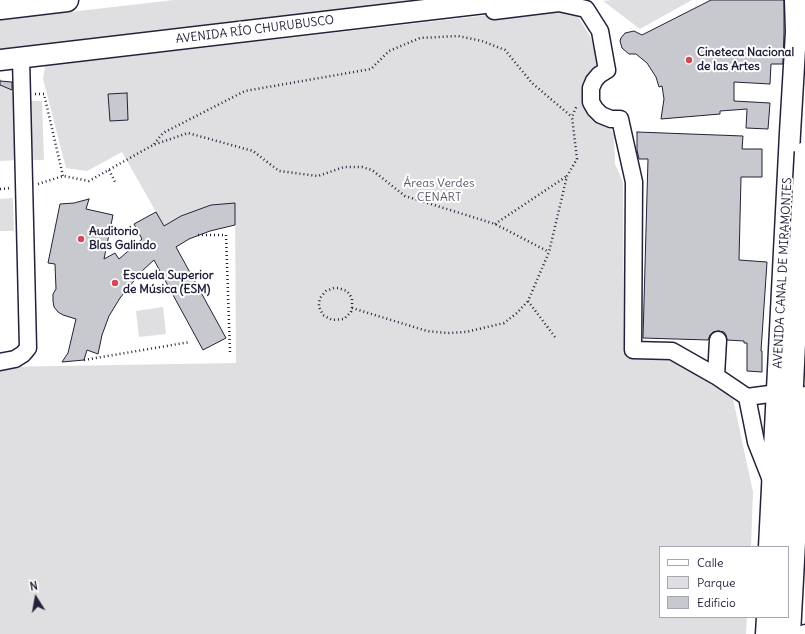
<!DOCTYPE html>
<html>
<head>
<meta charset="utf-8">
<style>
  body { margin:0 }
  #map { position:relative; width:805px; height:634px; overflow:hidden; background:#fff; font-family:Delius,sans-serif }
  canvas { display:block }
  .legend { position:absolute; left:659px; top:546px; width:130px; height:72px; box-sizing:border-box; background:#fff; border:1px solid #a7a7b1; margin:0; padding:5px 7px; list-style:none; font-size:12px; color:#22223b }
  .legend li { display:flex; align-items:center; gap:8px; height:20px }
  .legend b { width:20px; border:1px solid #a7a7b1 }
  .north { position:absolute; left:16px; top:578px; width:40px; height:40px; -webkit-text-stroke:3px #fff; paint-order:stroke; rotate:349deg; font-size:11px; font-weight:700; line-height:16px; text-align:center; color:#22223b }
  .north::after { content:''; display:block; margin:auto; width:14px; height:18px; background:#22223b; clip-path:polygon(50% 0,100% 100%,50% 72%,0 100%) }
</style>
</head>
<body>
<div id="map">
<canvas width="805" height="634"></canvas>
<ul class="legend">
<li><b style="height:5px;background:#fff"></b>Calle</li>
<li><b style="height:11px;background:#dfdfe2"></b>Parque</li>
<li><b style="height:11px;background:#c8c8cf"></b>Edificio</li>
</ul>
<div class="north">N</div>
</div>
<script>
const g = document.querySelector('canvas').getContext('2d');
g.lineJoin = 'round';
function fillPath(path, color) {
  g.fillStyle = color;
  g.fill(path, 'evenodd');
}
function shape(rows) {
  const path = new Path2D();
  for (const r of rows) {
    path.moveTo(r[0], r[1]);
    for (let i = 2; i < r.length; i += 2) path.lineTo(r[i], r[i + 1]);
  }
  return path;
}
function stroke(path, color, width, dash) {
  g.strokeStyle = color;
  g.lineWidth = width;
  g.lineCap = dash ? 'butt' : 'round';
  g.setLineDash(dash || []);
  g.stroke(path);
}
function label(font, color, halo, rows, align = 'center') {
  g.font = font + ' Delius,sans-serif';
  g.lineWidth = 4;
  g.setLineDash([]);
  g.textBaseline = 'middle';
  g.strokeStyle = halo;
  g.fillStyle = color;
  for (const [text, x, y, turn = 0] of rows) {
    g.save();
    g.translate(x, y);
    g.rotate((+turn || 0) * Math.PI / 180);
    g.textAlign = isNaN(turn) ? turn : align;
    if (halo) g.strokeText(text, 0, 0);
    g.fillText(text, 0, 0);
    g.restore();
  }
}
fillPath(shape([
  [174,0,431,0,0,50,0,20],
  [611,0,692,0,640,29,603,1],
  [558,7,569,11,579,18,591,38,598,59,599,69,589,80,607,123,614,135,615,164,623,182,624,349,631,357,670,357,733,399,753,492,751,547,660,547,660,617,747,617,746,634,0,634,0,367,236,363,235,203,211,205,181,216,164,226,122,152,87,171,66,168,43,79,45,66],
  [0,78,4,84,10,89,18,92,19,160,0,161],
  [30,101,42,101,44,160,32,160],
  [13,198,14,231,0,231,0,199],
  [163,307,166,334,139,337,136,311]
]), '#dfdfe2');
const building = shape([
  [711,0,784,0,784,32,783,64,771,64,770,84,734,82,734,101,770,103,768,129,746,128,747,109,720,111,720,114,661,119,664,99,662,86,659,87,656,77,647,63,636,54,629,54,622,48,620,41,621,38,625,33,634,31,642,35,711,0],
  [0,81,12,82,12,90,0,85,0,81],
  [127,93,128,120,110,121,108,94,127,93],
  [637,132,743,136,742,149,762,149,762,177,741,177,739,260,767,262,761,351,762,351,762,372,747,371,747,343,744,343,744,341,727,340,726,335,724,332,719,331,713,332,710,335,708,340,643,338,648,159,639,159,637,150,637,132],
  [89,199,86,209,113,215,104,259,115,253,119,259,142,239,134,224,156,212,164,226,181,216,211,205,235,203,235,225,210,231,189,239,176,247,226,338,203,350,154,260,142,271,120,298,109,316,102,335,98,354,87,350,84,360,62,362,68,353,76,319,63,315,58,312,54,307,53,301,53,294,56,289,55,264,48,263,60,204,74,203,89,199]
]);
fillPath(building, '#c8c8cf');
stroke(building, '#22223b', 1);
const minor = shape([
  [494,11,559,3,586,9,600,31,607,70,599,75,594,81,591,88,591,102,595,109,601,115,611,119,620,119,634,182,633,350,672,351,716,376],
  [718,340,716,376,747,397,777,393],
  [0,362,15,359,23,354,28,348,21,58],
  [747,397,756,442,771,480],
  [792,634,805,395],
  [804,634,805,633]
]);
const major = shape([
  [0,60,510,0],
  [769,547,790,133,796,32,795,0],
  [785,547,800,242],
  [766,634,767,617],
  [781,634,782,617]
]);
const highway = shape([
  [0,8,67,0]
]);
stroke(minor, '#22223b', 19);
stroke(major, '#22223b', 23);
stroke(highway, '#22223b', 25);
stroke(shape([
  [35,94,44,94,63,176],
  [154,144,163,133,245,91,371,69,389,51,420,38,458,36,482,41,505,50,532,83,572,117],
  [109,170,116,184],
  [38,184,63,176,89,181,153,145,188,133,253,151,279,171,318,176,344,167,362,167,372,170,405,196,495,224,549,252],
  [0,189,11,188],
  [495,224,567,176],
  [198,235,226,235,230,352],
  [352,308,352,299,350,295,347,291,338,288,334,288,326,291,320,298,319,303,319,307,323,315,332,320,344,319,351,312,352,308,427,331,447,333,466,332,504,323,517,313,528,301],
  [555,337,528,301,549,252,567,176,577,159,572,117,577,105],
  [84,360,190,342]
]), '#22223b', 2.5, [1, 3]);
stroke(minor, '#fff', 16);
stroke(major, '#fff', 20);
stroke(highway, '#fff', 22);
const majorBridge = shape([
  [800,242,805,152]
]);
stroke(majorBridge, '#22223b', 23, []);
stroke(majorBridge, '#fff', 20);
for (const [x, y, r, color] of [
  [689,60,4,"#d1495b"],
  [81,239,4,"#d1495b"],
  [115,283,4,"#d1495b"]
]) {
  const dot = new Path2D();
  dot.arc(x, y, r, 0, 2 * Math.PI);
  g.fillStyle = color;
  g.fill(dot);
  stroke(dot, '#fff', 1.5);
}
label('12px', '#22223b', '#fff', [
  ["AVENIDA RÍO CHURUBUSCO",255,30,-7],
  ["AVENIDA CANAL DE MIRAMONTES",783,273,-87]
]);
label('bold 12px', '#22223b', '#fff', [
  ["Cineteca Nacional",697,53],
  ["de las Artes",697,67],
  ["Auditorio",89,232],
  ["Blas Galindo",89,246],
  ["Escuela Superior",123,276],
  ["de Música (ESM)",123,290]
], 'left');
label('12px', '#5b5b6d', '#fff', [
  ["Áreas Verdes",439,184],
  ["CENART",439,198]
]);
</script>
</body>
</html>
